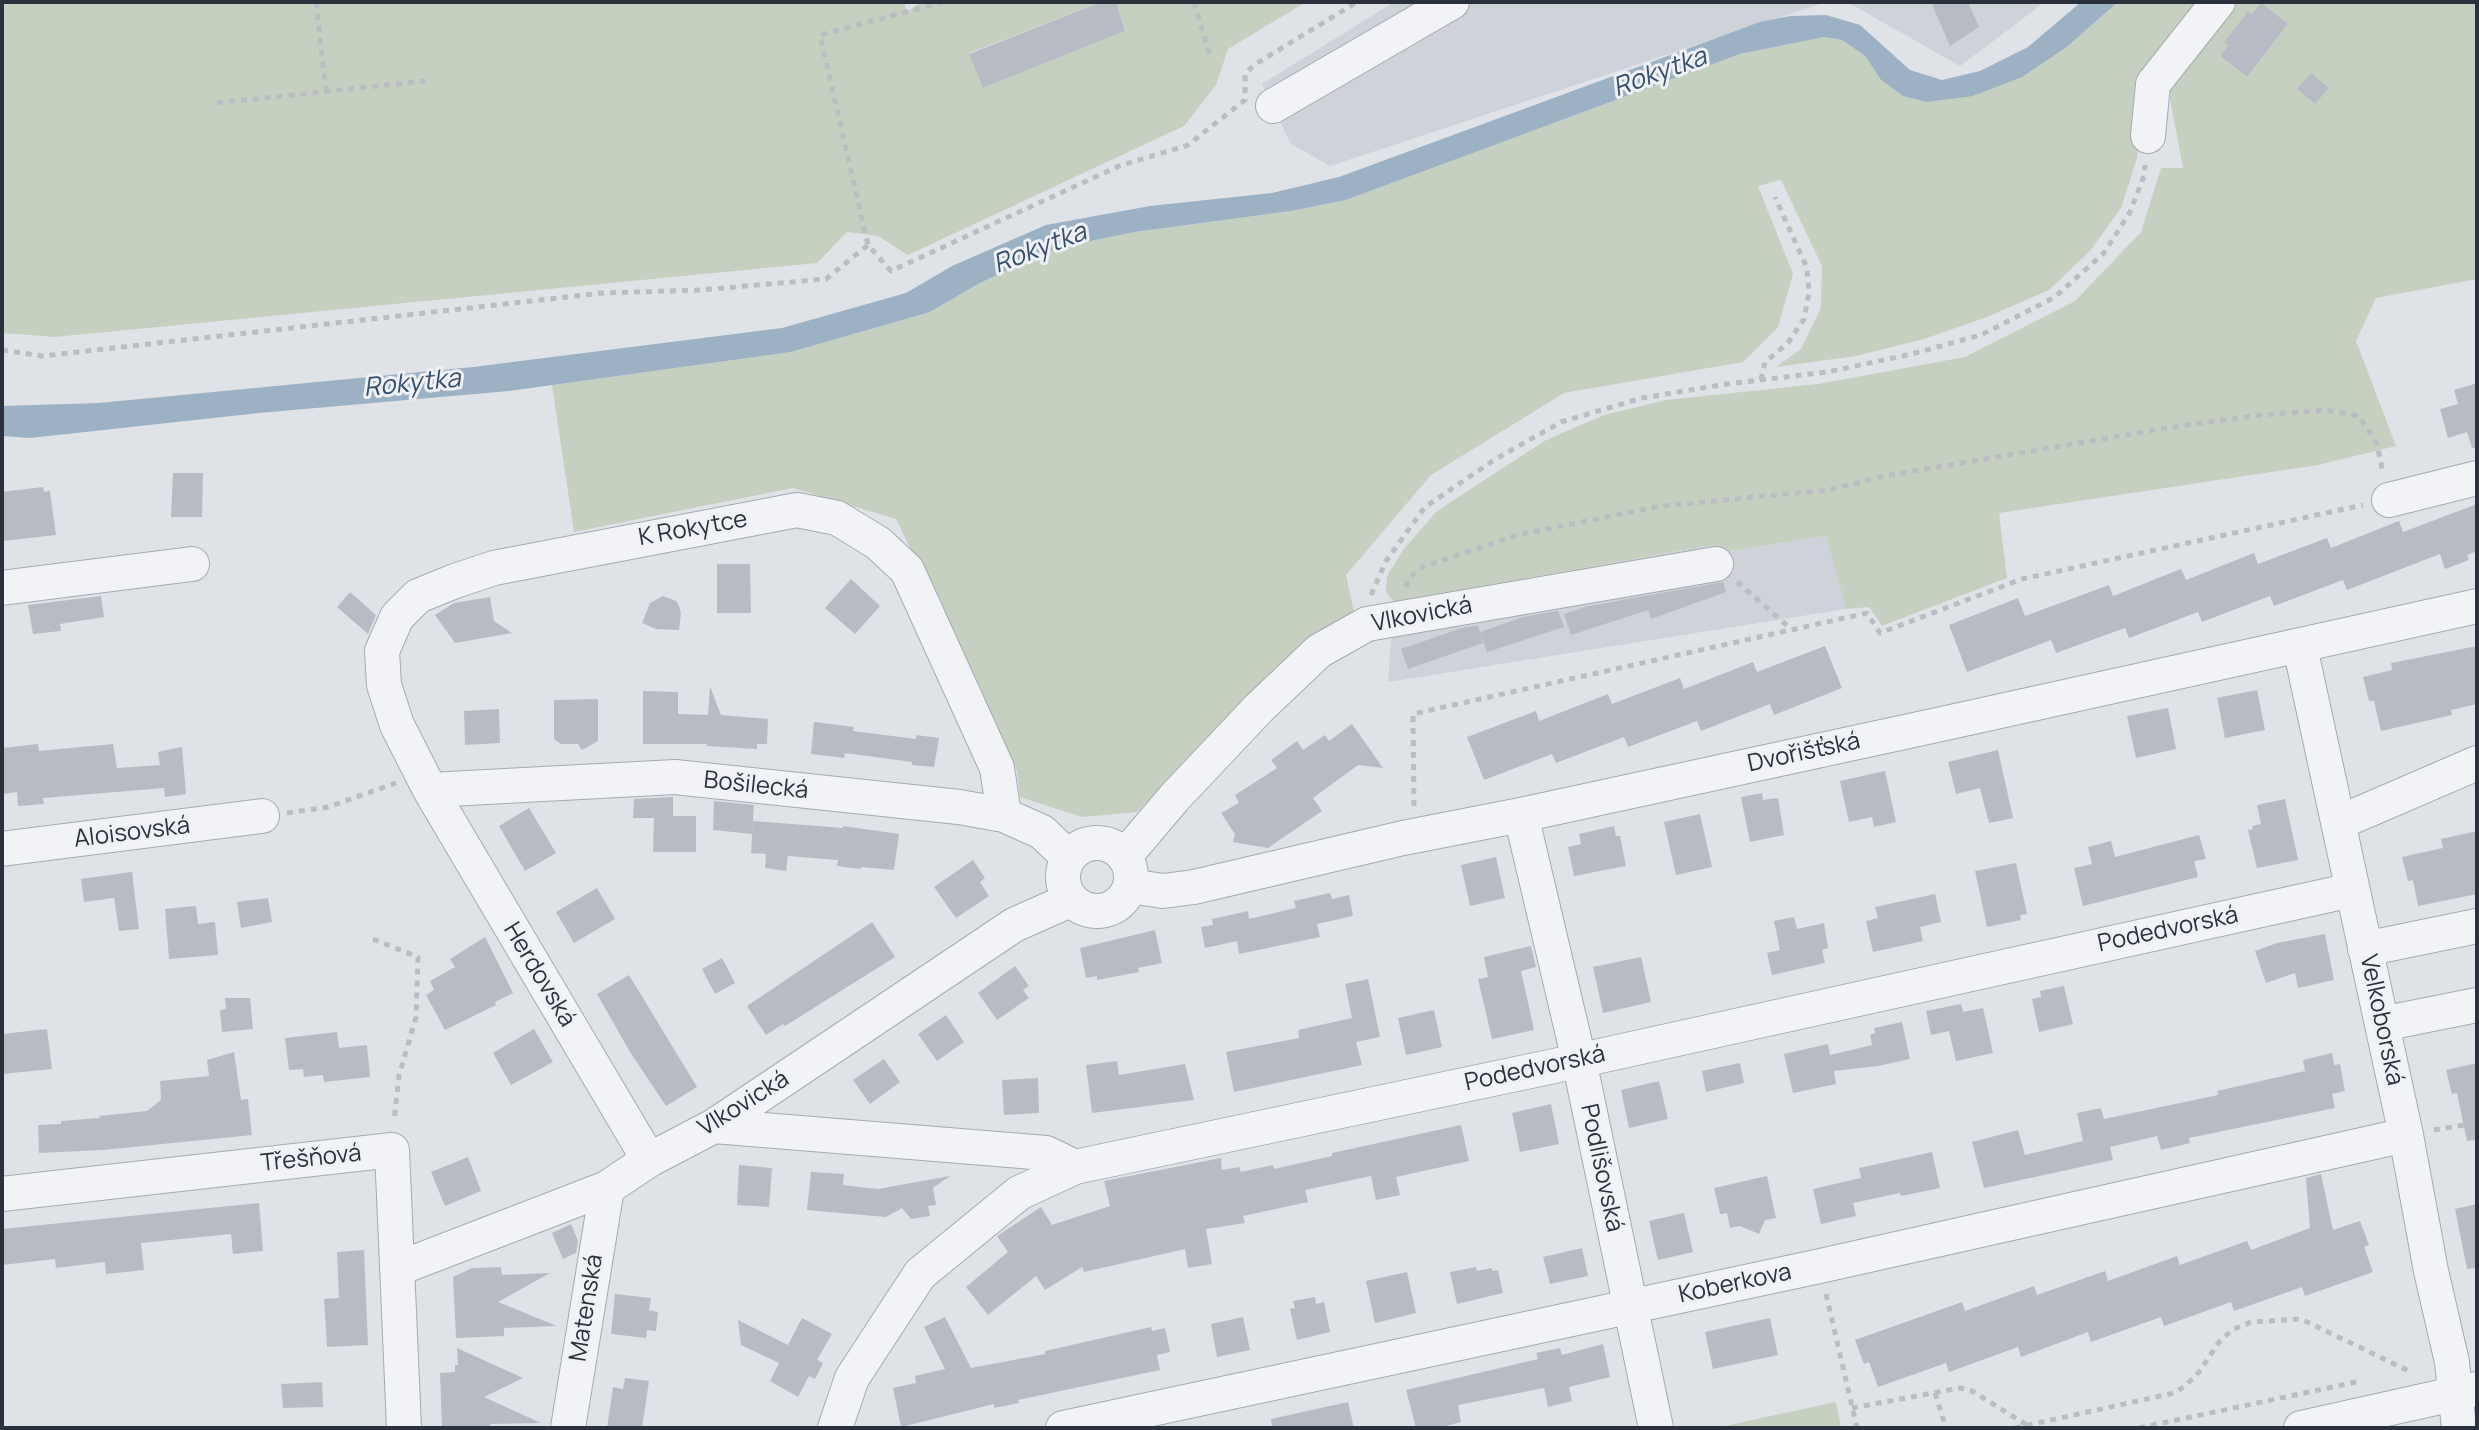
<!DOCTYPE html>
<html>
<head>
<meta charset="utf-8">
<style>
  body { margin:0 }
  #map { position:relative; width:2479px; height:1430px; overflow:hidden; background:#dfe3e7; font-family:Manrope,sans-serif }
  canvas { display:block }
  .frame { position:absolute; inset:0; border:4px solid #2a313d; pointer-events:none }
</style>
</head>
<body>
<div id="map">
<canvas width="2479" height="1430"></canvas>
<div class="frame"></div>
</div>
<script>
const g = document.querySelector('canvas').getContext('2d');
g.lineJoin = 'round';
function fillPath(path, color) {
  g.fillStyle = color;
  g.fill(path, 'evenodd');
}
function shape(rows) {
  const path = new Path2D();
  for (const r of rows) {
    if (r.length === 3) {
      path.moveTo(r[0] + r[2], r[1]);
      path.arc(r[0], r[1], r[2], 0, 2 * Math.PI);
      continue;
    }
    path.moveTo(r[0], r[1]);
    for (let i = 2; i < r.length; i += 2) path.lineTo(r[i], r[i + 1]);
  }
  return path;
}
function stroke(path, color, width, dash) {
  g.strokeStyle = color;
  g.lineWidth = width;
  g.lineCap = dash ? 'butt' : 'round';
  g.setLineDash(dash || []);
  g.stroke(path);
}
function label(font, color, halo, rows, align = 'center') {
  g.font = font + ' Manrope,sans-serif';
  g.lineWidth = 6;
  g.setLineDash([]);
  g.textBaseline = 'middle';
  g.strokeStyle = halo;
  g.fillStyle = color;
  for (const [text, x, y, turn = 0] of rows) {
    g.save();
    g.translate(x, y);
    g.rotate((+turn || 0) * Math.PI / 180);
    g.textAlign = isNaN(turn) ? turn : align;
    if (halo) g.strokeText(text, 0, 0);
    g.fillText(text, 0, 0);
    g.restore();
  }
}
fillPath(shape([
  [1394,2,1826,2,1330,166,1291,144,1262,84],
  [1847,2,2045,2,1960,66],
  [1826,536,1846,609,1388,682,1394,602,1712,545,1722,552]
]), '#ced2d9');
fillPath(shape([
  [2,2,904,2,907,12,921,2,1101,2,969,53,983,88,1125,31,1116,2,1306,2,1228,49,1216,85,1184,126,908,255,878,236,847,232,817,263,55,337,2,333],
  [2118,2,2199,2,2142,86,2137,158,2121,208,2090,251,2049,290,1987,317,1924,339,1856,356,1776,367,1801,349,1821,308,1822,266,1781,180,1758,186,1793,274,1778,327,1743,362,1564,393,1431,475,1346,575,1354,612,1299,647,1137,812,1082,817,1020,797,1017,771,896,519,793,488,574,532,552,385,791,352,930,312,980,283,1056,248,1135,232,1291,211,1346,200,1740,54,1824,37,1842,40,1865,56,1881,80,1903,96,1926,102,2068,46],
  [2236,2,2477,2,2477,279,2376,298,2356,341,2396,446,2318,465,1999,513,2007,578,1882,626,1869,607,1846,609,1826,536,1722,552,1712,545,1394,602,1386,592,1387,576,1403,550,1437,511,1546,440,1604,415,1666,400,1818,384,1965,357,2075,301,2141,232,2161,168,2183,168,2167,83],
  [2247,12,2288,24,2247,77,2220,56,2228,45,2225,41],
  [1836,1402,1841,1428,1715,1428]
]), '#c5d0c1');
fillPath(shape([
  [2081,2,2118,2,2068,46,2022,77,1973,96,1926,102,1903,96,1881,80,1865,56,1842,40,1824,37,1740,54,1346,200,1291,211,1135,232,1056,248,980,283,930,312,791,352,509,391,259,413,30,438,2,436,2,406,99,403,473,367,782,328,906,293,952,266,1046,225,1150,206,1272,193,1339,177,1760,22,1790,16,1826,15,1860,25,1910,70,1942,80,1980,71,2028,47]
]), '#9db1c4');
fillPath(shape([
  [1101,2,1116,2,1125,31,983,88,969,54],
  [1931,2,1968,2,1979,27,1950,46],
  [2261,3,2288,24,2247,77,2220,56,2228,45,2224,42,2248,11,2252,14],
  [2311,73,2329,88,2315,104,2297,89],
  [2477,383,2477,447,2472,448,2467,432,2448,438,2440,409,2458,404,2454,390],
  [173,473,203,473,202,517,171,517],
  [43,487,44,492,50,491,56,535,2,541,2,492],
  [2477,504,2477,551,2467,555,2469,560,2445,569,2440,554,2347,590,2343,580,2274,606,2270,596,2202,622,2198,612,2129,638,2125,628,2056,653,2051,640,1967,672,1949,625,2018,598,2025,616,2109,585,2113,596,2181,569,2186,580,2254,553,2258,564,2327,538,2331,548,2399,521,2403,532],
  [717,564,750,564,751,613,717,613],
  [851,579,880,606,855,634,825,608],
  [1723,582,1726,592,1651,619,1648,610,1571,635,1564,614,1589,606],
  [350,592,376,615,368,634,337,607],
  [101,596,104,617,60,624,61,631,33,634,28,605],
  [663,596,676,601,679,606,681,613,679,630,656,629,642,623,650,603],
  [490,597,494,621,512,633,455,643,435,615,454,603],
  [1558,611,1564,627,1487,652,1480,632,1523,617],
  [1478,625,1483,643,1408,669,1401,649,1462,628],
  [1825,646,1842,688,1774,715,1770,704,1701,731,1697,721,1628,747,1624,737,1556,763,1552,754,1484,780,1467,737,1536,711,1539,721,1608,694,1612,704,1680,678,1684,689,1753,662,1757,672],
  [2477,646,2477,704,2451,710,2452,715,2381,731,2374,701,2369,701,2363,677,2392,670,2391,663],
  [710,686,721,715,768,719,767,744,757,744,757,749,707,746,707,744,643,744,643,691,678,692,678,714,708,715],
  [2257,690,2265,730,2225,738,2217,698],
  [598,699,598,741,582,750,578,744,561,744,554,739,554,700],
  [2168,708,2176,749,2136,758,2127,716],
  [499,709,500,743,465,745,464,711],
  [814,722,854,727,853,731,916,739,916,735,939,738,934,767,912,765,912,762,845,753,844,758,811,754],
  [1352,724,1383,768,1358,765,1313,798,1322,811,1268,848,1233,842,1235,834,1221,813,1239,803,1235,795,1277,768,1271,760,1297,741,1303,750,1325,735,1329,741],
  [38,744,39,751,113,744,117,768,160,765,158,752,182,747,186,794,165,797,164,788,43,798,44,804,18,806,17,792,2,794,2,748],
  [1998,750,2013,818,1989,823,1980,788,1956,794,1948,762],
  [1885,771,1896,822,1874,827,1872,817,1849,822,1840,781],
  [1762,793,1763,800,1778,798,1784,835,1750,842,1741,797],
  [673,797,673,816,696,816,696,852,653,852,654,818,633,818,634,799],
  [2285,799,2298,860,2257,868,2248,830,2253,829,2252,826,2261,824,2257,805],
  [714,801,754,805,752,834,713,830],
  [529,808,556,853,525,871,499,826],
  [1700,814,1712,867,1676,875,1664,822],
  [753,821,843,828,843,826,899,834,894,870,861,867,861,869,837,866,838,860,788,856,786,871,765,868,766,854,751,853],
  [1614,826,1616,836,1620,836,1626,866,1574,876,1568,847,1581,844,1579,834],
  [2477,831,2477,894,2418,906,2413,880,2408,881,2402,857,2443,848,2441,839],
  [2199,835,2206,859,2194,861,2198,877,2083,906,2074,868,2092,864,2088,847,2111,841,2115,857],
  [1496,857,1505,898,1470,906,1461,865],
  [973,860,985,878,980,882,989,896,956,918,934,887],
  [2016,863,2027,914,2020,915,2021,920,1987,927,1975,871],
  [132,872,139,929,119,931,114,898,84,902,81,879],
  [597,888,615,919,574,943,556,912],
  [1330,893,1332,899,1349,895,1353,916,1317,924,1320,937,1239,954,1237,941,1205,948,1201,927,1213,925,1212,919,1248,911,1249,919,1296,908,1294,901],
  [1935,894,1941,922,1920,927,1923,941,1873,952,1866,921,1878,918,1875,907],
  [268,898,272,922,241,928,237,902],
  [196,906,198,924,215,922,218,955,169,959,165,909],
  [1794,917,1797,929,1824,923,1828,948,1822,950,1825,963,1772,975,1767,953,1780,950,1774,921],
  [872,922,895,957,785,1026,783,1024,766,1035,747,1006],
  [1155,930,1162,963,1138,968,1139,972,1097,980,1097,976,1086,978,1080,948],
  [2325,934,2334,980,2298,988,2295,973,2266,983,2255,951,2277,943],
  [485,937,513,993,495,1002,496,1005,445,1030,426,995,434,990,430,981,455,967,450,959],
  [1531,946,1536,967,1521,971,1534,1030,1492,1039,1478,979,1488,977,1484,957],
  [1641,957,1651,1002,1603,1013,1593,967],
  [722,958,735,983,715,994,702,969],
  [1015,966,1029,986,1023,990,1029,998,997,1020,978,993],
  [629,975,697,1087,666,1106,630,1052,597,994],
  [1368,979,1380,1037,1356,1042,1362,1065,1234,1092,1226,1052,1299,1038,1298,1030,1352,1018,1345,984],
  [2064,986,2073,1024,2039,1032,2032,999,2041,997,2040,991],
  [225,998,250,998,253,1029,222,1032,220,1010,226,1009],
  [1961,1004,1963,1012,1983,1008,1993,1053,1956,1061,1949,1031,1931,1035,1926,1011],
  [1434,1010,1442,1047,1406,1055,1398,1018],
  [946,1015,964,1042,937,1061,918,1034],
  [1902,1022,1910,1059,1878,1066,1834,1071,1836,1084,1793,1093,1784,1054,1828,1044,1830,1055,1872,1045,1870,1035,1875,1033,1874,1028],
  [47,1029,52,1069,2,1074,2,1034],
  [534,1029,553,1062,511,1085,493,1053],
  [337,1032,339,1048,367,1045,370,1077,324,1082,323,1075,304,1077,303,1069,289,1070,285,1038],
  [234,1052,241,1100,248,1099,252,1135,103,1150,39,1153,38,1125,61,1124,61,1121,100,1118,99,1116,147,1111,161,1100,160,1081,209,1076,207,1060],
  [2332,1053,2334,1065,2340,1064,2345,1091,2332,1094,2335,1108,2189,1138,2190,1143,2161,1150,2157,1136,2110,1147,2113,1160,1984,1188,1972,1142,2018,1130,2025,1155,2083,1141,2077,1113,2101,1108,2104,1119,2218,1095,2217,1091,2305,1071,2303,1060],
  [884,1059,900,1082,870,1104,853,1080],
  [1117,1061,1119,1075,1185,1064,1194,1100,1092,1113,1086,1065],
  [1740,1063,1744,1083,1706,1092,1702,1071],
  [2477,1063,2477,1140,2467,1141,2457,1093,2452,1094,2446,1070],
  [1038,1078,1039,1113,1004,1115,1002,1080],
  [1659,1081,1668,1119,1629,1128,1621,1090],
  [1551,1104,1559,1144,1520,1152,1512,1113],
  [1461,1125,1469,1161,1396,1177,1400,1195,1376,1200,1371,1176,1305,1190,1308,1202,1243,1216,1245,1223,1206,1229,1212,1264,1188,1268,1185,1249,1084,1272,1082,1267,1045,1290,1036,1276,988,1315,966,1287,1008,1252,997,1236,1041,1207,1052,1225,1110,1206,1104,1181,1221,1158,1222,1170,1239,1167,1241,1172,1273,1165,1274,1169,1332,1156,1332,1153],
  [1932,1152,1940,1188,1901,1196,1900,1193,1853,1203,1856,1216,1821,1224,1813,1189,1861,1178,1859,1168],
  [468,1157,481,1191,445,1206,431,1172],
  [739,1165,772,1168,769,1207,737,1205],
  [811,1172,844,1174,843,1185,878,1189,950,1176,933,1188,936,1205,928,1206,930,1216,911,1219,902,1208,886,1217,807,1210],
  [2321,1174,2333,1230,2360,1221,2369,1245,2364,1247,2373,1272,2305,1296,2302,1287,2234,1311,2231,1302,2164,1326,2161,1317,2091,1342,2088,1332,2021,1357,2018,1347,1949,1372,1946,1363,1878,1387,1869,1362,1864,1364,1855,1340,1962,1302,1965,1311,2034,1286,2037,1295,2105,1271,2108,1281,2177,1256,2180,1265,2247,1241,2251,1250,2310,1228,2306,1178],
  [1767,1176,1776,1218,1765,1220,1759,1234,1740,1226,1730,1228,1727,1213,1720,1214,1714,1188],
  [259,1203,263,1251,233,1254,231,1234,141,1243,144,1270,106,1274,105,1262,56,1268,55,1259,2,1265,2,1229],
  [2477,1204,2477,1268,2467,1269,2455,1209],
  [1684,1213,1693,1252,1658,1260,1649,1221],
  [571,1224,578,1241,576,1253,563,1259,552,1233],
  [1582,1248,1588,1276,1550,1284,1543,1257],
  [364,1250,368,1345,327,1347,324,1299,339,1298,337,1252],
  [501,1267,502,1275,550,1273,498,1302,557,1326,504,1328,504,1336,456,1338,453,1277,472,1268],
  [1476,1267,1477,1271,1492,1268,1492,1271,1498,1270,1503,1293,1457,1304,1450,1272],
  [1407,1272,1416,1313,1375,1323,1366,1281],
  [615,1294,651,1298,649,1310,658,1312,656,1331,647,1330,646,1338,611,1334],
  [1315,1297,1316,1304,1324,1302,1330,1332,1297,1340,1290,1309,1295,1308,1293,1301],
  [945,1317,971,1368,1045,1354,1045,1351,1151,1327,1152,1331,1165,1328,1170,1352,1157,1355,1160,1370,1018,1400,1019,1403,994,1408,994,1404,901,1427,893,1388,916,1383,915,1376,945,1369,924,1327],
  [1243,1317,1250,1350,1217,1357,1211,1324],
  [802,1318,832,1334,817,1360,823,1363,815,1379,809,1376,798,1397,770,1381,779,1363,741,1345,738,1320,788,1345],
  [1770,1318,1778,1355,1713,1369,1705,1332],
  [1603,1344,1610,1377,1569,1387,1572,1401,1548,1407,1544,1388,1458,1405,1461,1422,1438,1428,1416,1428,1406,1390,1538,1359,1536,1353,1560,1348,1562,1355],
  [457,1348,523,1378,484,1397,541,1423,490,1424,491,1428,442,1427,440,1373,455,1372,455,1365,458,1365],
  [625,1378,649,1381,642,1428,607,1428,613,1387,623,1389],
  [322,1382,323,1407,283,1408,281,1384],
  [1348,1402,1354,1428,1272,1428,1271,1419]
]), '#b7bcc4');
const minor = shape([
  [1273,106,1452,2],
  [2148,136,2153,84,2218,2],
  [2389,500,2477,478],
  [2,588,192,564],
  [2300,647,2406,1135,2431,1271,2452,1362,2459,1428],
  [430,790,675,777,959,807,1004,815,1042,832,1068,857],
  [1521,815,1579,1060,1656,1428],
  [2338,823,2477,763],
  [1097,877,34],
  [2,849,262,816],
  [1124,857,1174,798,1259,708,1319,651,1367,624,1716,564],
  [1130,886,1163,891,1194,887,1403,838,1521,815,1937,725,2477,606],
  [2365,949,2477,926],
  [2382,1024,2477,1005],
  [714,1126,1046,1153,1075,1167],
  [649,1160,430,790,397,725,384,685,382,651,397,617,418,596,455,581,494,568,797,510,837,518,878,543,907,570,997,768,1004,815],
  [2,1194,392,1150,404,1428],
  [397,1269,607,1188,649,1160,714,1126,1014,925,1070,900],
  [568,1428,607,1188],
  [835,1428,852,1378,920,1274,1019,1193,1075,1167,1559,1065,2352,890],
  [1063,1428,1820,1266,2406,1135],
  [2301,1428,2476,1389]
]);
stroke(minor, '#a5aab1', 36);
stroke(shape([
  [316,2,326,91],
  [943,2,820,35,868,245,891,271,1119,166,1188,145,1245,100,1245,74,1254,65,1357,2],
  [1194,2,1210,56],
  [217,103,425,81],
  [2,350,42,356,603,293,700,290,826,279,868,245],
  [1761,380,1765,362,1788,343,1804,319,1809,293,1807,268,1775,197],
  [1737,582,1790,628],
  [1406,587,1409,578,1422,567,1521,534,1662,506,1828,490,1885,476,2172,427,2262,415,2325,410,2359,416,2377,444,2383,473],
  [1371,595,1386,561,1425,507,1494,460,1561,422,1642,398,1727,384,1827,372,1912,354,1981,335,2055,297,2104,253,2130,212,2144,176,2145,165],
  [1414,806,1413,714,1867,613,1880,633,2022,579,2363,505],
  [287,813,328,807,396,783],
  [373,939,418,957,416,1017,399,1076,394,1121],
  [2434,1130,2477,1123],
  [1826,1294,1857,1428],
  [1935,1393,1946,1428],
  [1852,1408,1960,1388,1972,1391,2027,1425],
  [2015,1428,2174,1393,2185,1386,2199,1372,2219,1342,2232,1330,2251,1322,2301,1319,2409,1371,2412,1370],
  [2139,1428,2361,1381]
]), '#babdc2', 5, [6, 6]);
stroke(minor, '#f2f3f6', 34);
label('24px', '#2a313d', '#eff1f5', [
  ["K Rokytce",693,529,-10],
  ["Vlkovická",1422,615,-11],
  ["Dvořišťská",1804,753,-12],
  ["Bošilecká",756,786,6],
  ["Aloisovská",132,833,-7],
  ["Podedvorská",2168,930,-12],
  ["Herdovská",539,975,59],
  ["Velkoborská",2381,1020,78],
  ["Podedvorská",1535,1069,-12],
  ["Vlkovická",744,1104,-32],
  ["Třešňová",311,1159,-6],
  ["Podlišovská",1601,1168,78],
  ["Koberkova",1735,1284,-12],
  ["Matenská",587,1308,-81]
]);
label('italic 26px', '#37506d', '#eff1f5', [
  ["Rokytka",1660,73,-20],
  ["Rokytka",1040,249,-21],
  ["Rokytka",412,384,-6]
]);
</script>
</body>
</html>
